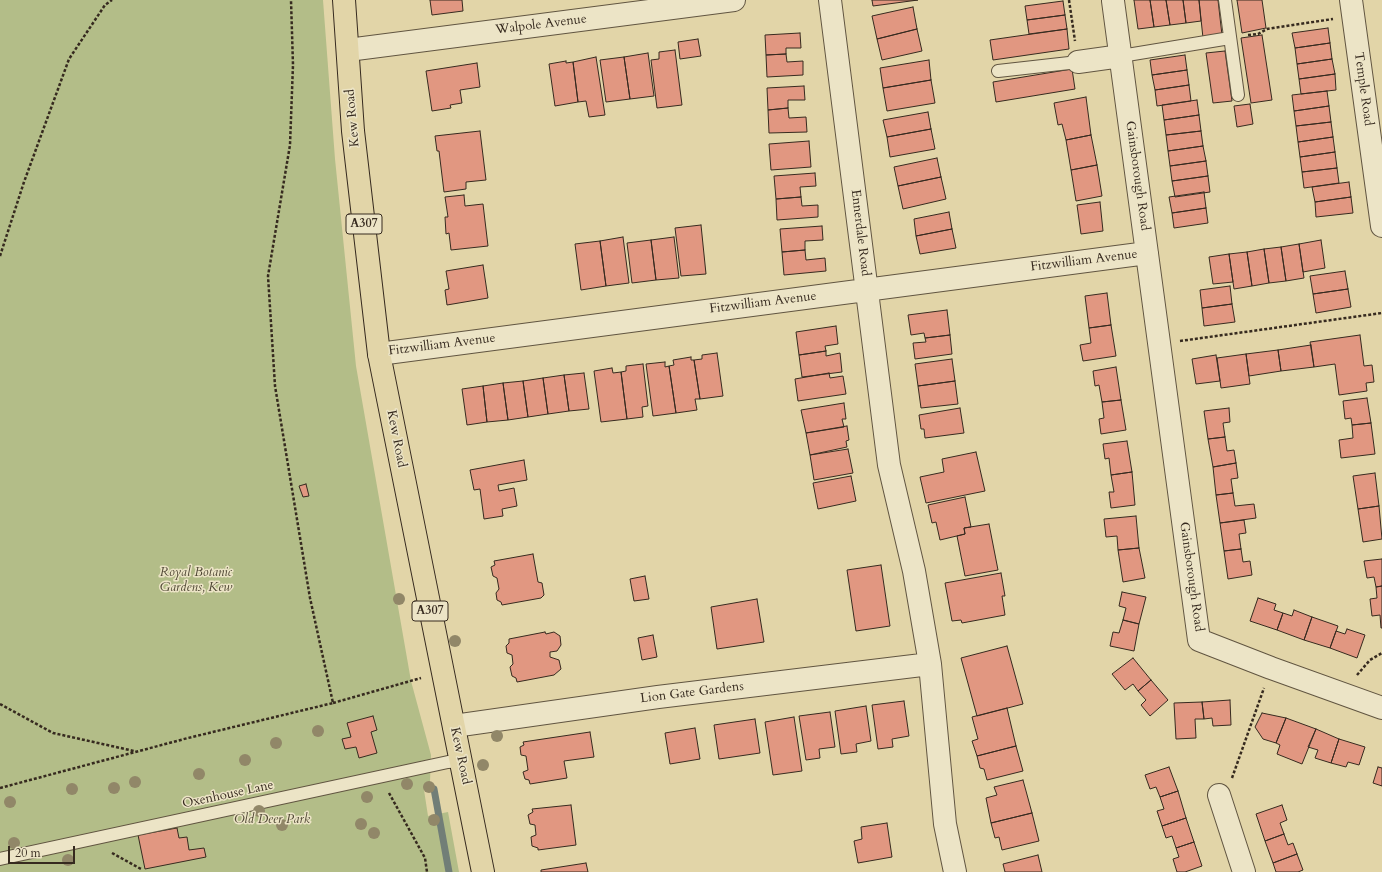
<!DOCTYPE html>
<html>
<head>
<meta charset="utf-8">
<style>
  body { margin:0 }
  #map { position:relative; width:1382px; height:872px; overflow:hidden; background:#e2d5a8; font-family:Cardo,serif }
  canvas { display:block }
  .scale { position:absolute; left:8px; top:846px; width:67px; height:18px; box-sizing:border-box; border:2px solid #362a1f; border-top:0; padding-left:5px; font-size:12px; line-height:14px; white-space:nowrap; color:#362a1f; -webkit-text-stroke:3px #ece4c6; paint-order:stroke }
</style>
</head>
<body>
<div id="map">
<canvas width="1382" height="872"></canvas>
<div class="scale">20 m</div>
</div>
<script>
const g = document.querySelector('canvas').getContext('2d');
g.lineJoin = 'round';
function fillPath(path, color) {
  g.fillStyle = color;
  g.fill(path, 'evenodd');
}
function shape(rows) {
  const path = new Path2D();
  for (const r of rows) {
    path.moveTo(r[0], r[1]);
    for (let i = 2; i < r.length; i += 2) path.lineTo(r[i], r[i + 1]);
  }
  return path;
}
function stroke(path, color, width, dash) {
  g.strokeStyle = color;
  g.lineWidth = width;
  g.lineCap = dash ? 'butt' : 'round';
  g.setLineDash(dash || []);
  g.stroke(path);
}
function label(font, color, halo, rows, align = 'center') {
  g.font = font + ' Cardo,serif';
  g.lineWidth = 3;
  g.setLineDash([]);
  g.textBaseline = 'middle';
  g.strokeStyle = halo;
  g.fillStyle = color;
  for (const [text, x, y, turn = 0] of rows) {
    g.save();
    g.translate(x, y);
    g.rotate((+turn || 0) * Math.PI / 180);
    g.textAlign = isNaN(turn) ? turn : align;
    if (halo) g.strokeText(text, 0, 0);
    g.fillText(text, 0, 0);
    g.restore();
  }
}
fillPath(shape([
  [0,0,323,0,335,159,356,366,411,681,431,755,430,782,424,790,428,816,448,812,459,872,0,872]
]), '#b3bd88');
stroke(shape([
  [434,789,449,872]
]), '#717e77', 7);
const building = shape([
  [430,0,462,0,463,11,432,15,430,0],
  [872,0,918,0,873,6,872,0],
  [1134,0,1150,0,1154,27,1138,29,1134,0],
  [1150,0,1166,0,1170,25,1154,27,1150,0],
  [1166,0,1183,0,1186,23,1170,25,1166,0],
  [1183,0,1199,0,1201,21,1186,23,1183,0],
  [1199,0,1218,0,1222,35,1203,38,1199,0],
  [1237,0,1262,0,1266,28,1242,33,1237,0],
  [1063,1,1065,15,1027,20,1025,6,1063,1],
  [913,7,917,29,877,39,872,16,913,7],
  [1065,15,1067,29,1029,34,1027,20,1065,15],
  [1328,28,1330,43,1295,48,1292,33,1328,28],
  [917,29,922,51,882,60,877,39,917,29],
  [1067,29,1069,49,993,60,990,40,1067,29],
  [800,33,801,48,786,48,786,54,766,55,765,35,800,33],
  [1262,35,1272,100,1251,103,1241,38,1262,35],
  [698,39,701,56,680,59,678,42,698,39],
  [1330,43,1332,59,1297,64,1295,48,1330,43],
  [675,50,682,105,657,108,651,60,659,59,659,52,675,50],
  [1225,51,1232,101,1213,103,1206,53,1225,51],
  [648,53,654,96,630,99,624,57,648,53],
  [786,54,787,62,803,61,803,75,767,77,766,55,786,54],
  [1185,55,1187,70,1152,75,1150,60,1185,55],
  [596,57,605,115,589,117,586,101,578,102,573,62,596,57],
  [624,57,630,99,606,102,600,60,624,57],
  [1332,59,1335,74,1299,79,1297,64,1332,59],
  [929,60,931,80,883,88,880,68,929,60],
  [566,61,566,63,573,62,578,102,555,106,549,64,566,61],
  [477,63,480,87,460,90,462,103,450,105,451,108,432,111,426,71,477,63],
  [1072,69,1075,89,996,102,993,82,1072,69],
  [1187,70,1189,85,1155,90,1152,75,1187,70],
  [1335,74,1336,90,1301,94,1299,79,1335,74],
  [931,80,935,103,887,111,883,88,931,80],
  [1189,85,1191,101,1157,106,1155,90,1189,85],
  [804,86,805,100,788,100,788,108,768,110,767,88,804,86],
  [1327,91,1329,106,1294,111,1292,95,1327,91],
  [1086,97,1091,135,1066,140,1062,124,1058,125,1054,103,1086,97],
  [1197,100,1199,115,1164,120,1162,105,1197,100],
  [1250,104,1253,124,1237,127,1234,106,1250,104],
  [1329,106,1331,122,1296,126,1294,111,1329,106],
  [788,108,789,118,806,117,807,132,769,133,768,110,788,108],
  [928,112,931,129,887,137,883,120,928,112],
  [1199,115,1201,131,1166,135,1164,120,1199,115],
  [1331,122,1333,137,1298,142,1296,126,1331,122],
  [931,129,935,149,890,157,887,137,931,129],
  [480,131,486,180,466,182,466,189,444,192,439,151,437,151,435,136,480,131],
  [1201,131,1203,146,1168,151,1166,135,1201,131],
  [1091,135,1097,165,1071,170,1066,140,1091,135],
  [1333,137,1335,152,1300,157,1298,142,1333,137],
  [809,141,811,167,771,170,769,144,809,141],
  [1203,146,1206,161,1170,166,1168,151,1203,146],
  [1335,152,1337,168,1302,172,1300,157,1335,152],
  [937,158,941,177,898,186,894,167,937,158],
  [1206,161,1208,176,1172,181,1170,166,1206,161],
  [1097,165,1102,196,1076,201,1071,170,1097,165],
  [1337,168,1339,183,1304,188,1302,172,1337,168],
  [815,173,816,186,800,187,801,197,776,199,774,176,815,173],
  [1208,176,1210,192,1175,197,1172,181,1208,176],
  [941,177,946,199,903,209,898,186,941,177],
  [1349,182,1351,197,1315,202,1312,187,1349,182],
  [1204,192,1206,208,1172,213,1169,197,1204,192],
  [464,195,465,206,483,204,488,246,451,250,449,233,446,234,445,217,448,217,445,197,464,195],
  [801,197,802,206,818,205,818,217,777,220,776,199,801,197],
  [1351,197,1353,213,1316,217,1315,202,1351,197],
  [1100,202,1103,231,1081,234,1077,205,1100,202],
  [1206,208,1208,223,1174,228,1172,213,1206,208],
  [949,212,952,229,916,236,914,219,949,212],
  [701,225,706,274,681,276,675,228,701,225],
  [822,226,823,240,805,241,805,250,782,252,780,229,822,226],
  [952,229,956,248,920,254,916,236,952,229],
  [623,237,629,283,606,286,600,241,623,237],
  [674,237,679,278,656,280,651,240,674,237],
  [651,240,656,280,632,283,627,243,651,240],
  [1321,240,1325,268,1303,272,1299,244,1321,240],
  [600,241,606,286,581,290,575,244,600,241],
  [1299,244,1304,278,1286,281,1281,247,1299,244],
  [1281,247,1286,281,1269,283,1264,249,1281,247],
  [1264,249,1269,283,1252,286,1247,252,1264,249],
  [805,250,806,260,825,258,826,271,784,275,782,252,805,250],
  [1247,252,1252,286,1234,289,1229,254,1247,252],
  [1229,254,1233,282,1213,284,1209,257,1229,254],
  [483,265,488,298,447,305,445,290,449,289,446,271,483,265],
  [1345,271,1348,289,1313,294,1310,276,1345,271],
  [1230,286,1232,304,1202,308,1200,290,1230,286],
  [1348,289,1351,307,1316,313,1313,294,1348,289],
  [1107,293,1111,325,1089,328,1085,296,1107,293],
  [1232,304,1235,322,1204,326,1202,308,1232,304],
  [947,310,950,335,925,338,924,333,911,335,908,315,947,310],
  [1111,325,1116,356,1083,361,1080,345,1091,343,1089,328,1111,325],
  [836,326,838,344,825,346,826,351,799,355,796,332,836,326],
  [950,335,952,354,915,359,913,343,926,342,925,338,950,335],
  [1360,335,1364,366,1372,365,1374,382,1366,383,1367,391,1339,395,1335,364,1314,367,1310,342,1360,335],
  [1311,345,1314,367,1281,371,1278,350,1311,345],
  [1278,350,1281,371,1249,376,1246,354,1278,350],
  [826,351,826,356,840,353,842,372,802,377,799,355,826,351],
  [717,353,723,396,700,399,694,360,702,359,702,355,717,353],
  [1246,354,1250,384,1221,388,1217,358,1246,354],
  [1216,355,1220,381,1196,384,1192,359,1216,355],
  [691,357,691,360,694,360,700,399,695,399,697,410,676,413,669,366,674,365,673,360,691,357],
  [952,359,955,381,918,386,915,364,952,359],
  [665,362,665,367,669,366,676,413,653,416,646,364,665,362],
  [643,364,648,406,642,407,643,417,627,419,621,372,626,371,626,366,643,364],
  [1116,367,1121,400,1102,402,1099,385,1095,386,1093,371,1116,367],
  [612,368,613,373,621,372,627,419,601,422,594,371,612,368],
  [584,373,589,409,569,411,564,375,584,373],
  [829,373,830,378,843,376,846,394,798,401,795,379,829,373],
  [564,375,569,411,548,414,543,378,564,375],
  [543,378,548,414,528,417,523,381,543,378],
  [523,381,528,417,508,420,503,383,523,381],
  [955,381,958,404,921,408,918,386,955,381],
  [503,383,508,420,487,422,483,386,503,383],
  [483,386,487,422,467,425,462,389,483,386],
  [1367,398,1371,423,1352,425,1351,418,1345,419,1343,401,1367,398],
  [1121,400,1126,430,1101,434,1099,419,1104,418,1102,402,1121,400],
  [844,403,846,419,842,419,844,427,806,433,801,410,844,403],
  [960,408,964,433,925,438,924,429,921,429,919,415,960,408],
  [1229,408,1230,422,1223,423,1225,437,1208,439,1204,411,1229,408],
  [1371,423,1375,454,1341,458,1339,440,1353,438,1352,425,1371,423],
  [847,426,849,440,846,441,847,447,810,455,806,433,847,426],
  [1225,437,1227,451,1234,450,1236,463,1213,467,1208,439,1225,437],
  [1127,441,1132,472,1111,475,1109,458,1105,459,1103,444,1127,441],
  [848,449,853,473,814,480,810,455,848,449],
  [976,452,985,491,926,503,920,477,944,472,942,459,976,452],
  [524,460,527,480,498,485,499,491,514,488,517,506,502,509,503,516,484,519,480,489,474,490,470,470,524,460],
  [1236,463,1238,478,1231,479,1233,493,1216,495,1213,467,1236,463],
  [1132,472,1135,505,1111,508,1109,492,1114,492,1111,475,1132,472],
  [1375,473,1379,506,1358,509,1353,476,1375,473],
  [851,476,856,501,818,509,813,483,851,476],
  [306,484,309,496,303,497,299,486,306,484],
  [1233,493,1235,506,1254,504,1256,518,1220,523,1216,495,1233,493],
  [965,497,971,527,964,528,965,534,940,540,936,522,932,523,928,505,965,497],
  [1379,506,1382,539,1363,542,1358,509,1379,506],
  [1136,516,1139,548,1118,550,1117,536,1106,537,1104,519,1136,516],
  [1244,520,1246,533,1239,534,1241,549,1224,551,1220,523,1244,520],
  [989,524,998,570,965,576,957,536,965,534,964,528,989,524],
  [1139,548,1145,578,1123,582,1118,550,1139,548],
  [1241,549,1243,562,1250,561,1252,575,1228,579,1224,551,1241,549],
  [533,554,538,582,542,583,544,595,541,598,502,605,501,602,497,600,496,593,499,589,497,578,493,576,491,567,495,565,494,561,533,554],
  [1382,559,1382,586,1376,587,1374,577,1367,578,1364,561,1382,559],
  [881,565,890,626,856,631,847,570,881,565],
  [1001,573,1005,596,1002,596,1005,615,962,623,961,620,952,621,945,583,1001,573],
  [645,576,649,599,634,601,630,579,645,576],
  [1382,586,1382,628,1381,628,1380,615,1372,616,1370,599,1377,598,1376,587,1382,586],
  [1122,592,1146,597,1139,624,1123,620,1126,608,1119,606,1122,592],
  [1258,598,1276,604,1274,610,1283,613,1277,630,1250,621,1258,598],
  [757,599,764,642,717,649,711,607,757,599],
  [1294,610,1312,617,1304,640,1277,630,1283,613,1292,616,1294,610],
  [1312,617,1338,626,1330,648,1304,640,1312,617],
  [1123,620,1139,624,1134,651,1110,646,1113,632,1119,633,1123,620],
  [1347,629,1365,635,1357,658,1330,648,1336,631,1345,634,1347,629],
  [545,632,546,634,554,632,560,636,561,645,557,651,550,652,550,657,559,660,561,669,554,675,517,682,516,678,512,676,510,667,513,664,512,655,507,653,506,646,509,643,509,639,545,632],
  [653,635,657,657,642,660,638,638,653,635],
  [1007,646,1023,704,977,716,961,658,1007,646],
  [1133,658,1151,680,1138,691,1133,684,1125,690,1112,674,1133,658],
  [1151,680,1168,700,1150,716,1141,705,1146,700,1138,691,1151,680],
  [1230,700,1231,725,1213,726,1212,718,1204,719,1202,702,1230,700],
  [904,701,909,736,892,739,893,747,878,749,872,705,904,701],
  [1202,702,1204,719,1195,719,1196,738,1176,739,1174,703,1202,702],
  [866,706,871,741,856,744,857,752,841,754,835,711,866,706],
  [1007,708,1016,746,977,756,972,741,978,739,972,717,1007,708],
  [830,712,835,747,819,749,820,758,806,760,799,716,830,712],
  [1262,713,1286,718,1276,743,1263,739,1255,727,1262,713],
  [373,716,377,730,371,732,377,753,359,758,356,747,345,749,342,739,351,737,347,723,373,716],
  [794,717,802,771,773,775,765,722,794,717],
  [1286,718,1316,729,1302,764,1277,754,1280,745,1276,743,1286,718],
  [755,719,760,753,719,759,714,725,755,719],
  [695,728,700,759,670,764,665,733,695,728],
  [1316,729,1339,739,1331,763,1315,758,1318,750,1308,747,1316,729],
  [590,732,594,757,564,761,567,778,530,784,529,780,525,779,523,772,528,770,526,756,521,755,520,747,524,745,523,742,590,732],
  [1339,739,1365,747,1359,765,1348,762,1346,767,1331,763,1339,739],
  [1016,746,1023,771,987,780,984,769,980,768,977,756,1016,746],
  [1169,767,1178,791,1160,797,1156,787,1150,789,1145,775,1169,767],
  [1378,767,1382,768,1382,786,1373,783,1378,767],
  [1023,780,1032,813,991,823,986,798,997,795,994,787,1023,780],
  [1178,791,1186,818,1162,826,1157,811,1164,809,1160,797,1178,791],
  [571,805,576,845,538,850,538,848,532,846,531,837,536,835,535,825,530,824,528,815,533,812,532,809,571,805],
  [1282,805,1287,820,1280,823,1284,834,1265,841,1256,814,1282,805],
  [1032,813,1039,841,1002,850,999,837,995,838,991,823,1032,813],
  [1186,818,1194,842,1176,848,1172,836,1166,838,1162,826,1186,818],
  [887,823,892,857,858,863,854,841,862,839,861,827,887,823],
  [177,828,179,838,187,837,189,850,204,848,206,857,145,869,138,835,177,828],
  [1284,834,1288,845,1293,843,1297,854,1273,863,1265,841,1284,834],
  [1194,842,1202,866,1185,872,1177,872,1173,859,1179,857,1176,848,1194,842],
  [1297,854,1303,870,1298,872,1276,872,1273,863,1297,854],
  [1038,855,1042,872,1005,872,1003,864,1038,855],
  [586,863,588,872,541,872,541,870,586,863]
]);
fillPath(building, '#e19781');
stroke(building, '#362a1f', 1);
const lane = shape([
  [1225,0,1238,95],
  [1121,56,1230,38],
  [998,71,1078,62],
  [0,859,448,762,461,761]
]);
const street = shape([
  [830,0,889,465,914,571,930,664,945,824,955,872],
  [1351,0,1382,226],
  [1113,1,1199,640,1271,668,1382,708],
  [348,50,734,0],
  [1078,62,1121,56],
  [379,354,1147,253],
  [454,726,658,697,930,664],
  [1219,795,1244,872]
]);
const primary = shape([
  [344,0,353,131,379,354,483,872]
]);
stroke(lane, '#615541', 14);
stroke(street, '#615541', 24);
stroke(primary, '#362a1f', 24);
stroke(shape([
  [1069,0,1075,41],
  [1248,35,1258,34,1267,29,1333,19],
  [0,256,24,182,69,59,105,5,112,0],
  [1180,341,1382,313],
  [1357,675,1370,660,1382,653],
  [333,703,421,678],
  [0,704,53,733,134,751],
  [1232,778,1264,688],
  [0,788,188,738,333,703,310,598,275,386,268,276,290,145,293,65,291,0],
  [389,793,425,858,427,872],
  [112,853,141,869]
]), '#362a1f', 2.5, [3, 2]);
stroke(lane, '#ece4c6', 12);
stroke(street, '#ece4c6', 22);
stroke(primary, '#e2d5a8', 22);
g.fillStyle = '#918768';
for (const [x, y] of [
  [399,599],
  [455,641],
  [318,731],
  [497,736],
  [276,743],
  [245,760],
  [483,765],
  [199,774],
  [135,782],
  [407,784],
  [429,787],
  [114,788],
  [72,789],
  [367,797],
  [10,802],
  [259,811],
  [434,820],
  [361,824],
  [282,825],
  [374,833],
  [14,843],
  [68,860]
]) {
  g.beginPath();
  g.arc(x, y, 6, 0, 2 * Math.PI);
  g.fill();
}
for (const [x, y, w] of [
  [364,224,36],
  [430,611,36]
]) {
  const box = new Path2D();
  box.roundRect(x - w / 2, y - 10, w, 20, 3);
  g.fillStyle = '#ece4c6';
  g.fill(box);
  stroke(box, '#362a1f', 1);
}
label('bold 12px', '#362a1f', null, [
  ["A307",364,224],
  ["A307",430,611]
]);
label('13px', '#362a1f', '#ece4c6', [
  ["Walpole Avenue",541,25,-7],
  ["Temple Road",1363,89,82],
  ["Kew Road",353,118,-95],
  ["Gainsborough Road",1137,176,82],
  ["Ennerdale Road",860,233,83],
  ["Fitzwilliam Avenue",1084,261,-7],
  ["Fitzwilliam Avenue",763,303,-7],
  ["Fitzwilliam Avenue",442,345,-7],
  ["Kew Road",396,439,79],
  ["Gainsborough Road",1191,577,82],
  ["Lion Gate Gardens",692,693,-7],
  ["Kew Road",460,756,78],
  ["Oxenhouse Lane",228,795,-12]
]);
label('italic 13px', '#4f4734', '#ece4c6', [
  ["Royal Botanic",196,573],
  ["Gardens, Kew",196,588],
  ["Old Deer Park",272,820]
]);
</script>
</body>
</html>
